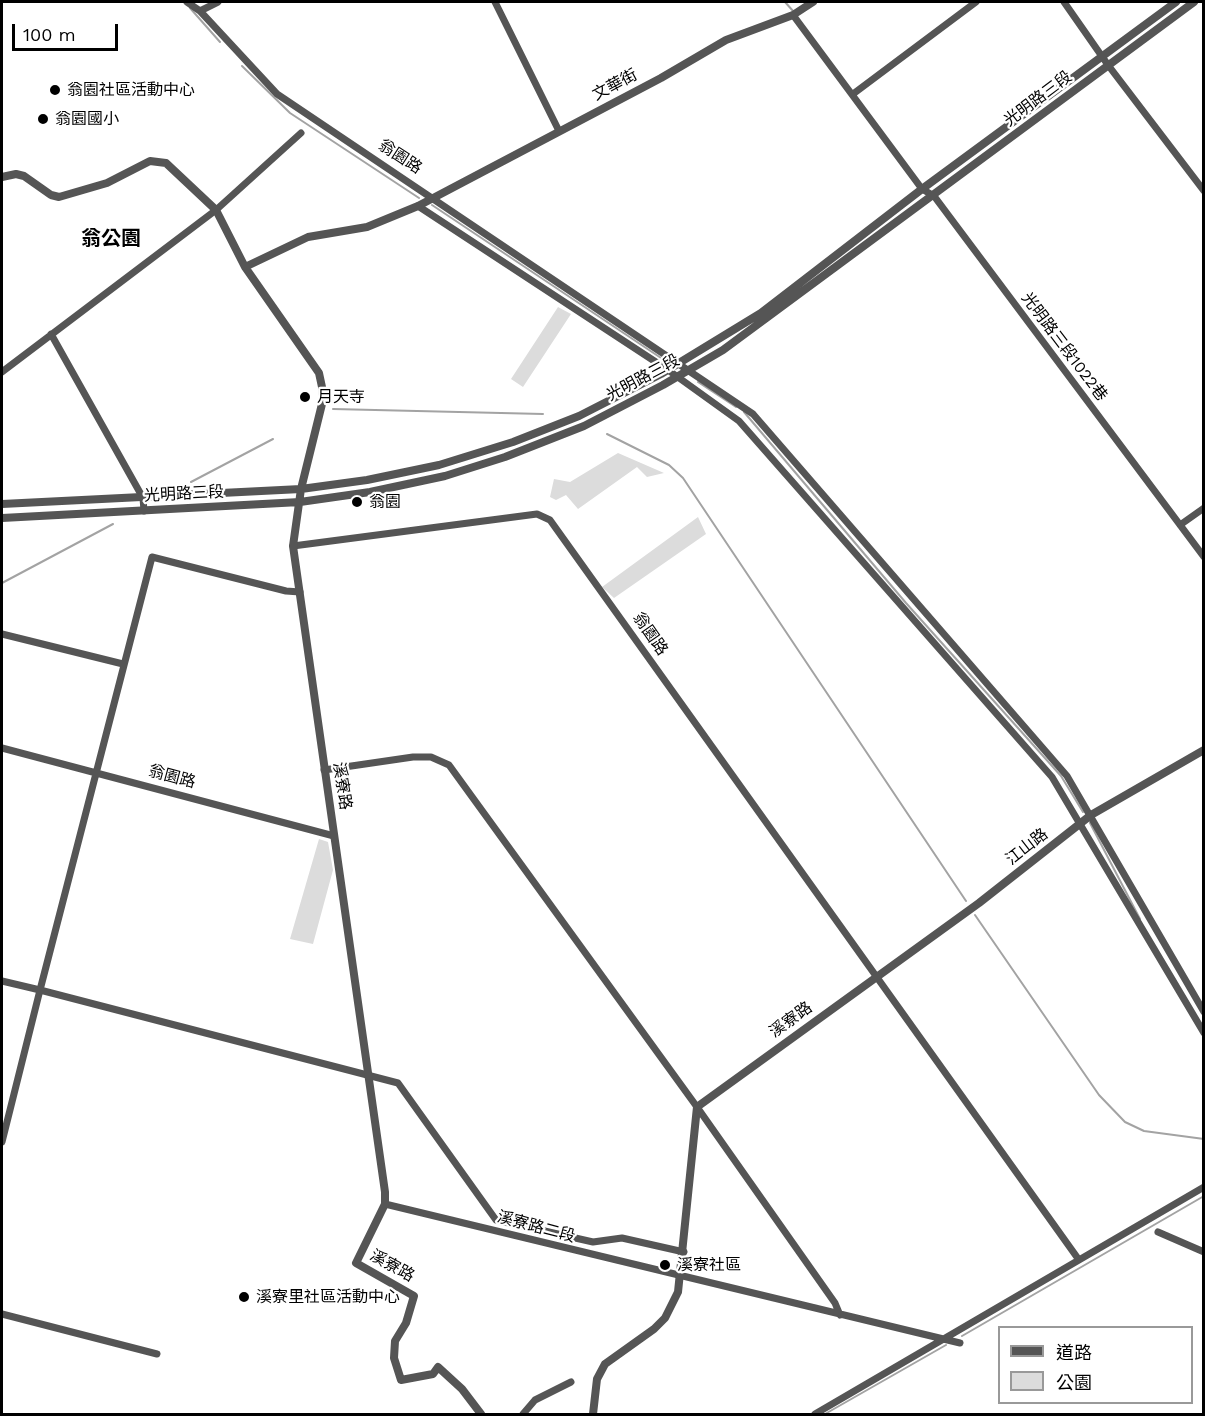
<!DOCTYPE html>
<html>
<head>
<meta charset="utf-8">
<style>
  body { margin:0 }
  #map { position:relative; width:1205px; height:1416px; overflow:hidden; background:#fff; font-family:"Work Sans","Noto Sans TC",sans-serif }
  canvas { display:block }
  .frame { position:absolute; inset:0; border:3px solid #000; pointer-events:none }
  .legend { position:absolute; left:998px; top:1326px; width:195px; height:78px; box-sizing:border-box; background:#fff; border:2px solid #999; margin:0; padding:8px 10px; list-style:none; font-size:18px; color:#000 }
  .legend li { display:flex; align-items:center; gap:12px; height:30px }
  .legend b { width:30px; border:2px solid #999 }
  .scale { position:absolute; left:12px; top:24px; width:106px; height:27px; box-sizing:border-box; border:3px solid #000; border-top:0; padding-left:8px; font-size:18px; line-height:21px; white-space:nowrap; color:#000; -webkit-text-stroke:4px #fff; paint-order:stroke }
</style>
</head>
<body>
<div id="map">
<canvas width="1205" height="1416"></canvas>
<div class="frame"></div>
<ul class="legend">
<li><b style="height:8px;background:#555"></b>道路</li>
<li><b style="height:16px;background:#dcdcdc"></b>公園</li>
</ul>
<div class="scale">100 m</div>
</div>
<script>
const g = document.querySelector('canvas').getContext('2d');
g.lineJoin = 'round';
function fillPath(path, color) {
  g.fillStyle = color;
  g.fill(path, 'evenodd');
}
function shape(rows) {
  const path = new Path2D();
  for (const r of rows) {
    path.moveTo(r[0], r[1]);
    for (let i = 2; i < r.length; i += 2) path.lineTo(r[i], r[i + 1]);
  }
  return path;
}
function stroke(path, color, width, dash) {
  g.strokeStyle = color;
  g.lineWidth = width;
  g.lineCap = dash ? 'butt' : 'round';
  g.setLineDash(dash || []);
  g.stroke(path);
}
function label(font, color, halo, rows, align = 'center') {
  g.font = font + ' "Work Sans","Noto Sans TC",sans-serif';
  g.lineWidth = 4.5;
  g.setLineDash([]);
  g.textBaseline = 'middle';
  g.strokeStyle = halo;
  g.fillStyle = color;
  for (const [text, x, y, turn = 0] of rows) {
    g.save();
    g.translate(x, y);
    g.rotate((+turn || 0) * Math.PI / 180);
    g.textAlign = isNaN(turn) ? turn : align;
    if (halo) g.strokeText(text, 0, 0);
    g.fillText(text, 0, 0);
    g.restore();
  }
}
fillPath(shape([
  [558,307,571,314,523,387,511,379],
  [618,453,664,473,647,477,637,467,578,509,566,495,556,500,550,497,554,479,570,482],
  [698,517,706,534,614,598,602,587],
  [319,839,328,842,333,870,313,944,290,939]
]), '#dcdcdc');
stroke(shape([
  [785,2,793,11],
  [190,8,220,42],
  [242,66,290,113,419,198],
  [432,205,664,360],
  [698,382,736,407],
  [333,409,543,414],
  [744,412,906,603,1061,776,1083,812],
  [607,434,669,465,683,478,966,901],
  [191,482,273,439],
  [2,583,113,524],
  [1090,823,1140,919],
  [975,915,1099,1095,1125,1122,1144,1131,1204,1139],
  [962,1336,1204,1196],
  [825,1414,946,1345]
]), '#a3a3a3', 2);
stroke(shape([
  [187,2,200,11,277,94,753,414,1067,776,1204,1012],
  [495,2,559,131],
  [1064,2,1108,65,1204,191],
  [200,11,218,2],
  [793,15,922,189,934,196,1204,557],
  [853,94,976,2],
  [418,206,668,370,739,421,1052,777,1204,1033],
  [51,334,143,498,144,511],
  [2,372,216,210,301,133],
  [1180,525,1204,508],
  [293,546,537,514,550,520,1079,1260],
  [2,634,123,664],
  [2,748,334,836],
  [324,770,413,757,431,757,449,765,697,1107,835,1303,840,1315],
  [2,981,40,990,152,557,286,591,300,592],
  [2,1142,40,990,398,1083,496,1220,593,1242,622,1238,684,1252],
  [385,1204,960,1343],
  [1158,1232,1204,1252],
  [2,1314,157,1354],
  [523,1414,535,1400,571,1382],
  [815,1414,1204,1187]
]), '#555', 7);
stroke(shape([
  [2,177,16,174,24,176,51,195,59,197,107,183,150,161,166,163,216,210,245,267,319,373,322,387,322,404,301,489,293,546,385,1192,385,1204,356,1263,414,1296,406,1323,395,1341,394,1358,401,1380,433,1374,438,1367,462,1389,481,1414],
  [245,267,308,237,367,227,418,206,661,78,726,40,793,15,813,2],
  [2,504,301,489,367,480,439,465,513,442,579,416,661,374,761,313,922,189,1176,2],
  [2,518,300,502,370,492,445,476,505,457,584,426,663,385,723,350,1194,2],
  [593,1414,597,1379,605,1364,654,1329,665,1318,678,1292,697,1107,979,903,1091,815,1204,750]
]), '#555', 8);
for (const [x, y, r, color] of [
  [55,90,6,"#000"],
  [43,119,6,"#000"],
  [305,397,6,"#000"],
  [357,502,6,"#000"],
  [665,1265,6,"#000"],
  [244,1297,6,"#000"]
]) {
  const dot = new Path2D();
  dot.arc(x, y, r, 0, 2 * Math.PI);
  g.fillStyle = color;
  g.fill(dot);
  stroke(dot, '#fff', 2);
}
label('16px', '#000', '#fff', [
  ["文華街",615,85,-28],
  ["光明路三段",1038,99,-37],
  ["翁園路",400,157,33],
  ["光明路三段1022巷",1064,347,53],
  ["光明路三段",643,378,-28],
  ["光明路三段",184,494,-3],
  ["翁園路",650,634,55],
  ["翁園路",172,777,15],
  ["溪寮路",342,786,81],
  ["江山路",1027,847,-38],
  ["溪寮路",791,1020,-36],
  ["溪寮路二段",536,1227,15],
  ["溪寮路",392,1266,29]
]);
label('16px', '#000', '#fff', [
  ["翁園社區活動中心",67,90],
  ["翁園國小",55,119],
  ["月天寺",317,397],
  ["翁園",369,502],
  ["溪寮社區",677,1265],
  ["溪寮里社區活動中心",256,1297]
], 'left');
label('bold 20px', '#000', '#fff', [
  ["翁公園",111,239]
]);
</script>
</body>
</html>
